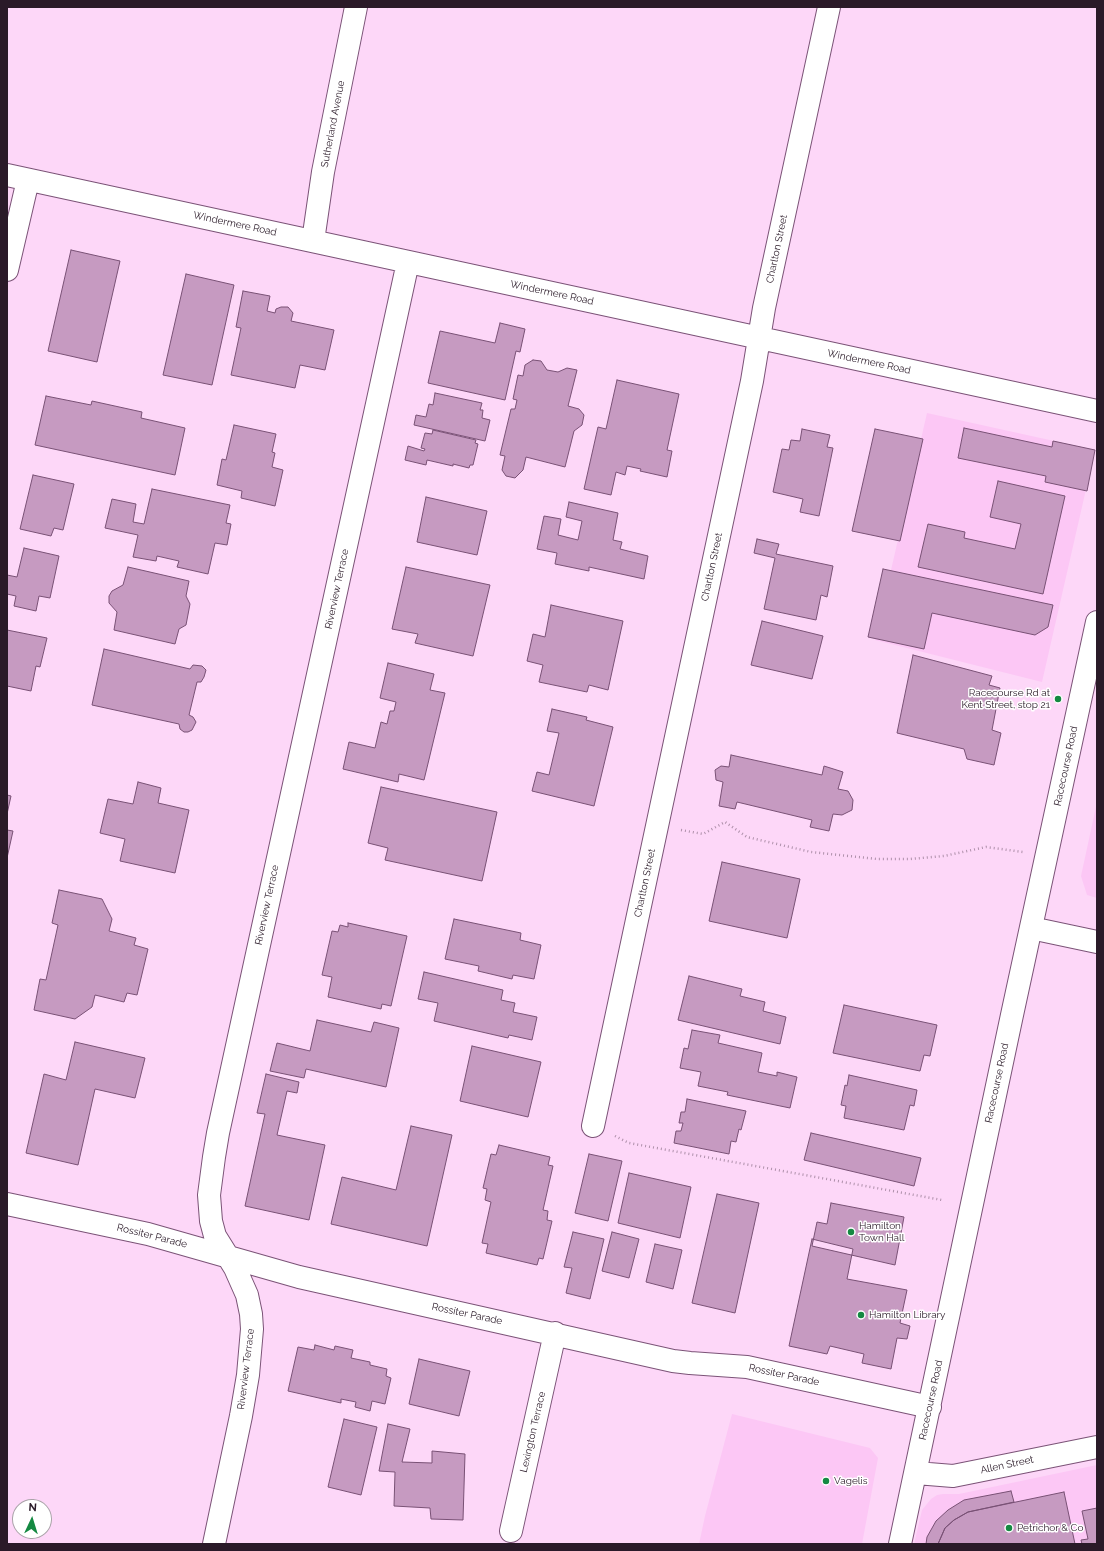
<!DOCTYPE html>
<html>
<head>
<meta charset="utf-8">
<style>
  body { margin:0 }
  #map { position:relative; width:1104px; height:1551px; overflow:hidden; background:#fdd7f8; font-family:Raleway,sans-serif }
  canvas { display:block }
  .frame { position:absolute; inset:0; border:8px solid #2a1a28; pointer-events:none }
  .north { position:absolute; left:12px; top:1499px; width:40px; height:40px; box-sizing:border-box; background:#fff; border:1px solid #aaa3a9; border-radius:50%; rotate:4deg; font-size:11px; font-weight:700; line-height:16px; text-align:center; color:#2a1a28 }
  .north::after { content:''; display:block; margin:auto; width:14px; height:18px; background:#148942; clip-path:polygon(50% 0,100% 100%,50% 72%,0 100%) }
</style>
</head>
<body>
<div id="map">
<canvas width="1104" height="1551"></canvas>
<div class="frame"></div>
<div class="north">N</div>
</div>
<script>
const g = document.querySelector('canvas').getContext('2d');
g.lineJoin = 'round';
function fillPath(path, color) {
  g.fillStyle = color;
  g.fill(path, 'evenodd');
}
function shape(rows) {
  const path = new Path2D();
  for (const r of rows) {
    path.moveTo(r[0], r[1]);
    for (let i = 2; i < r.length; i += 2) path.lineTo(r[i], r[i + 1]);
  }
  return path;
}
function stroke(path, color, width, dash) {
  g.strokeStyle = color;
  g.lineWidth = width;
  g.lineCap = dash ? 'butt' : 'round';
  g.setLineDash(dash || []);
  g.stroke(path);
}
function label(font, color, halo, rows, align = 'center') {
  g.font = font + ' Raleway,sans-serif';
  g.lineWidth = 3;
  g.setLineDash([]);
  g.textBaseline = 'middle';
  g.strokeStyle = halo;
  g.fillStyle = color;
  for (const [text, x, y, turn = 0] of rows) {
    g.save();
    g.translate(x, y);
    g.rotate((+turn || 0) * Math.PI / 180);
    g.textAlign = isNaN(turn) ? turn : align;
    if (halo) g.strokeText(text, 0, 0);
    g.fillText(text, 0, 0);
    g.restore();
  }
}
fillPath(shape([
  [927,413,1095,450,1042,682,875,640],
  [1097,802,1097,898,1087,895,1081,876],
  [732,1414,870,1448,878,1458,862,1544,699,1544,705,1516],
  [1097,1465,1097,1544,914,1544,922,1510,931,1499,937,1495,943,1494,959,1494]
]), '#fcc7f5');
const building = shape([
  [71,250,120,261,97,362,48,351,71,250],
  [186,274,234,285,212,385,163,375,186,274],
  [243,291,270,296,267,311,275,313,276,309,281,307,288,307,293,313,291,321,334,330,325,370,300,365,295,388,231,375,241,328,236,327,243,291],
  [500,323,525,329,520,352,516,351,505,400,428,383,440,331,495,343,500,323],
  [533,360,541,361,547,370,558,372,567,368,577,370,568,406,579,409,584,415,582,425,574,431,565,467,526,457,523,470,515,478,506,476,502,470,505,456,500,455,511,409,515,409,517,400,513,399,518,375,523,376,525,365,533,360],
  [617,380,679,394,667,450,672,451,667,477,640,471,641,469,627,466,625,475,616,472,611,495,584,489,598,427,606,429,617,380],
  [435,393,482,403,480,410,483,410,482,418,490,420,485,441,414,425,416,415,426,417,429,404,433,405,435,393],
  [46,396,91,405,92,401,142,412,141,418,185,428,175,475,35,445,46,396],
  [234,425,276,434,272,452,275,453,272,467,283,470,275,506,241,498,242,491,217,485,222,459,226,460,234,425],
  [964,428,1052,447,1053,441,1095,450,1087,491,1045,482,1046,476,958,458,964,428],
  [802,429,830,435,827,447,833,448,819,516,800,512,803,499,773,492,782,449,789,450,791,440,800,441,802,429],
  [875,429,923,439,900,541,852,531,875,429],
  [433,430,476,440,475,443,478,444,473,465,470,465,469,468,453,464,453,466,427,460,426,465,405,460,408,446,424,451,425,449,421,448,425,433,432,434,433,430],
  [33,475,74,484,63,530,54,528,51,536,20,529,33,475],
  [998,481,1065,496,1043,594,918,567,928,524,965,532,964,538,1015,549,1021,524,990,517,998,481],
  [152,489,230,505,226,523,231,524,227,545,215,543,208,574,177,567,179,561,157,556,156,561,133,557,138,535,105,528,112,499,136,504,133,522,144,524,152,489],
  [426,497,487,511,477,555,417,542,426,497],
  [569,502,618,513,613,540,622,542,620,549,648,556,644,579,589,567,589,571,555,564,557,553,537,549,544,516,561,519,558,535,578,540,582,521,566,517,569,502],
  [757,539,779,544,776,554,833,566,827,597,821,595,816,620,764,609,775,558,754,553,757,539],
  [24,548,59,556,50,598,39,596,36,611,14,606,16,596,7,594,7,575,17,577,24,548],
  [128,567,189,581,186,596,190,604,186,625,179,629,175,644,114,630,117,612,109,603,109,596,112,591,123,585,128,567],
  [406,567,490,585,473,656,415,643,418,634,392,629,406,567],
  [883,569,1053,605,1048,627,1035,635,932,613,924,649,868,637,883,569],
  [551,605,623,621,608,690,589,685,587,692,539,682,543,665,527,661,533,634,545,637,551,605],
  [762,621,823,636,812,679,751,665,762,621],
  [7,630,47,638,40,667,36,666,31,691,7,686,7,630],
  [104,649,190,669,193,665,202,666,206,670,204,677,201,682,197,682,189,715,193,717,196,722,192,730,188,732,184,732,180,729,179,724,92,705,104,649],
  [913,655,992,676,989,685,1000,688,992,730,1001,733,994,765,967,759,964,749,897,733,913,655],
  [388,663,434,674,430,690,445,693,424,780,399,774,398,782,343,769,349,742,375,748,381,722,387,724,390,711,394,711,396,702,380,698,388,663],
  [552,709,587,717,586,720,613,727,594,806,532,791,537,772,549,775,559,733,547,731,552,709],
  [731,755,822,775,824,766,843,772,838,789,848,791,853,800,852,810,842,815,833,814,829,831,810,827,812,820,737,802,735,809,719,806,723,782,716,780,715,770,721,766,729,767,731,755],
  [138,782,161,788,158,803,189,810,175,873,120,861,125,839,100,833,108,799,133,804,138,782],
  [381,787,497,812,482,881,385,860,388,848,368,843,381,787],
  [7,795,11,796,7,814,7,795],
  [7,830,13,831,7,858,7,830],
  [722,862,800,879,787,938,709,921,722,862],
  [59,890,102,899,112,919,109,931,136,938,134,945,148,949,137,995,127,993,124,1002,95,995,92,1007,75,1019,34,1010,40,979,46,980,58,925,52,923,59,890],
  [454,919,521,933,520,940,541,945,534,979,513,975,512,979,478,971,479,966,445,959,454,919],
  [348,923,407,936,391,1006,382,1004,381,1009,328,997,332,977,322,975,332,931,338,932,340,925,348,927,348,923],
  [424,972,503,990,501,1000,515,1003,513,1012,537,1017,532,1040,509,1035,508,1038,434,1021,438,1003,418,999,424,972],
  [689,976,742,989,740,996,765,1002,763,1011,786,1017,780,1044,678,1020,689,976],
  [844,1005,937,1025,930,1056,924,1055,920,1071,833,1053,844,1005],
  [317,1020,371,1032,374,1022,399,1028,386,1087,306,1069,304,1078,270,1071,277,1043,310,1051,317,1020],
  [692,1030,720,1035,718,1043,762,1053,758,1072,777,1076,777,1072,797,1077,790,1108,727,1095,728,1092,698,1086,701,1072,680,1068,684,1048,688,1049,692,1030],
  [75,1042,145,1058,135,1098,95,1089,78,1165,26,1153,44,1074,66,1080,75,1042],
  [472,1046,541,1062,528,1117,460,1101,472,1046],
  [266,1074,299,1082,297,1093,287,1091,277,1135,325,1145,309,1220,245,1206,265,1114,257,1113,266,1074],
  [849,1075,917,1090,914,1106,910,1105,904,1130,844,1118,846,1106,841,1105,845,1085,847,1086,849,1075],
  [687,1099,746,1111,741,1130,739,1129,736,1142,731,1141,729,1154,674,1143,676,1131,681,1131,683,1123,679,1123,681,1112,685,1112,687,1099],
  [411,1126,452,1135,427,1246,331,1224,342,1177,396,1190,411,1126],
  [811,1133,921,1158,914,1186,804,1160,811,1133],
  [499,1145,550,1157,548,1165,553,1166,543,1210,548,1211,547,1220,552,1221,543,1259,539,1258,537,1265,486,1253,488,1244,482,1243,491,1202,485,1200,487,1189,483,1188,491,1154,496,1155,499,1145],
  [589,1154,622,1161,608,1221,575,1213,589,1154],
  [629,1173,691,1187,680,1238,618,1223,629,1173],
  [717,1194,759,1203,735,1313,692,1303,717,1194],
  [831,1203,904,1217,895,1265,812,1246,817,1222,827,1224,831,1203],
  [573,1232,604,1239,590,1299,566,1293,572,1268,564,1267,573,1232],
  [612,1232,639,1239,629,1278,602,1271,612,1232],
  [812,1239,853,1249,847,1279,907,1290,900,1323,910,1326,907,1339,897,1338,891,1369,862,1363,864,1354,830,1346,827,1354,789,1346,812,1239],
  [655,1244,682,1250,673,1289,646,1282,655,1244],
  [315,1345,334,1350,335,1346,353,1350,351,1358,370,1362,370,1365,387,1369,386,1376,391,1378,385,1404,372,1401,370,1411,355,1407,356,1402,341,1399,341,1403,288,1391,298,1347,314,1350,315,1345],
  [419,1359,470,1371,459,1416,409,1404,419,1359],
  [344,1419,377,1427,361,1495,328,1487,344,1419],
  [388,1424,410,1429,402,1462,432,1463,432,1451,465,1454,463,1520,431,1519,430,1508,394,1506,395,1472,379,1471,388,1424],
  [1011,1491,1014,1502,968,1512,954,1520,945,1528,938,1544,926,1544,927,1537,936,1521,948,1510,964,1500,1011,1491],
  [1064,1492,1075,1544,938,1544,945,1528,954,1520,968,1512,1064,1492],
  [1097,1508,1097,1544,1082,1544,1081,1540,1088,1539,1082,1511,1097,1508]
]);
fillPath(building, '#c69ac1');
stroke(building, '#795175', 1);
const minor = shape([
  [7,175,1097,411],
  [313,241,323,172,356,7],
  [7,270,28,180],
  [1031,928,1097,942],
  [593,1126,752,381,764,308,829,7],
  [7,1204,148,1234,299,1277,673,1361,690,1363,747,1367,930,1407],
  [916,1473,953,1476,963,1474,1097,1447],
  [511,1531,555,1333],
  [214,1544,241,1416,248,1375,252,1329,251,1314,247,1295,235,1268,215,1236,211,1221,209,1195,214,1157,218,1133,408,262],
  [900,1544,1012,1015,1097,622]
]);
stroke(minor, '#7b5377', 24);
stroke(shape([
  [681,830,703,834,725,822,747,837,811,852,877,859,910,859,944,856,986,847,1023,852],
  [615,1136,629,1143,942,1200]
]), '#ae90aa', 2.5, [1, 3]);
stroke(minor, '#fff', 22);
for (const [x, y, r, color] of [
  [1058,699,4,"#148942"],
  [851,1232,4,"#148942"],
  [861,1315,4,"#148942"],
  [826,1481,4,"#148942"],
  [1009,1528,4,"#148942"]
]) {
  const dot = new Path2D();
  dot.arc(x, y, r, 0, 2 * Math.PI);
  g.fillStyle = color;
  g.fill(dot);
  stroke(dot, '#fff', 1.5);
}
label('10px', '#2a1a28', '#fff', [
  ["Sutherland Avenue",333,124,-79],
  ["Windermere Road",235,224,12],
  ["Charlton Street",777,249,-78],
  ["Windermere Road",552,293,12],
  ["Windermere Road",869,362,12],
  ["Charlton Street",712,567,-78],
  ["Riverview Terrace",337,589,-78],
  ["Racecourse Road",1066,766,-78],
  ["Charlton Street",645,883,-78],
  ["Riverview Terrace",267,905,-78],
  ["Racecourse Road",997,1083,-78],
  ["Rossiter Parade",152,1236,14],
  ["Rossiter Parade",467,1314,12],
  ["Riverview Terrace",246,1369,-83],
  ["Rossiter Parade",784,1375,12],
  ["Racecourse Road",931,1400,-78],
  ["Lexington Terrace",533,1432,-77],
  ["Allen Street",1007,1465,-12]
]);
label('10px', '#2a1a28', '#fff', [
  ["Racecourse Rd at",1050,693,"right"],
  ["Kent Street, stop 21",1050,705,"right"],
  ["Hamilton",859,1226],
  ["Town Hall",859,1238],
  ["Hamilton Library",869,1315],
  ["Vagelis",834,1481],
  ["Petrichor & Co",1017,1528]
], 'left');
</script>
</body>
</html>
